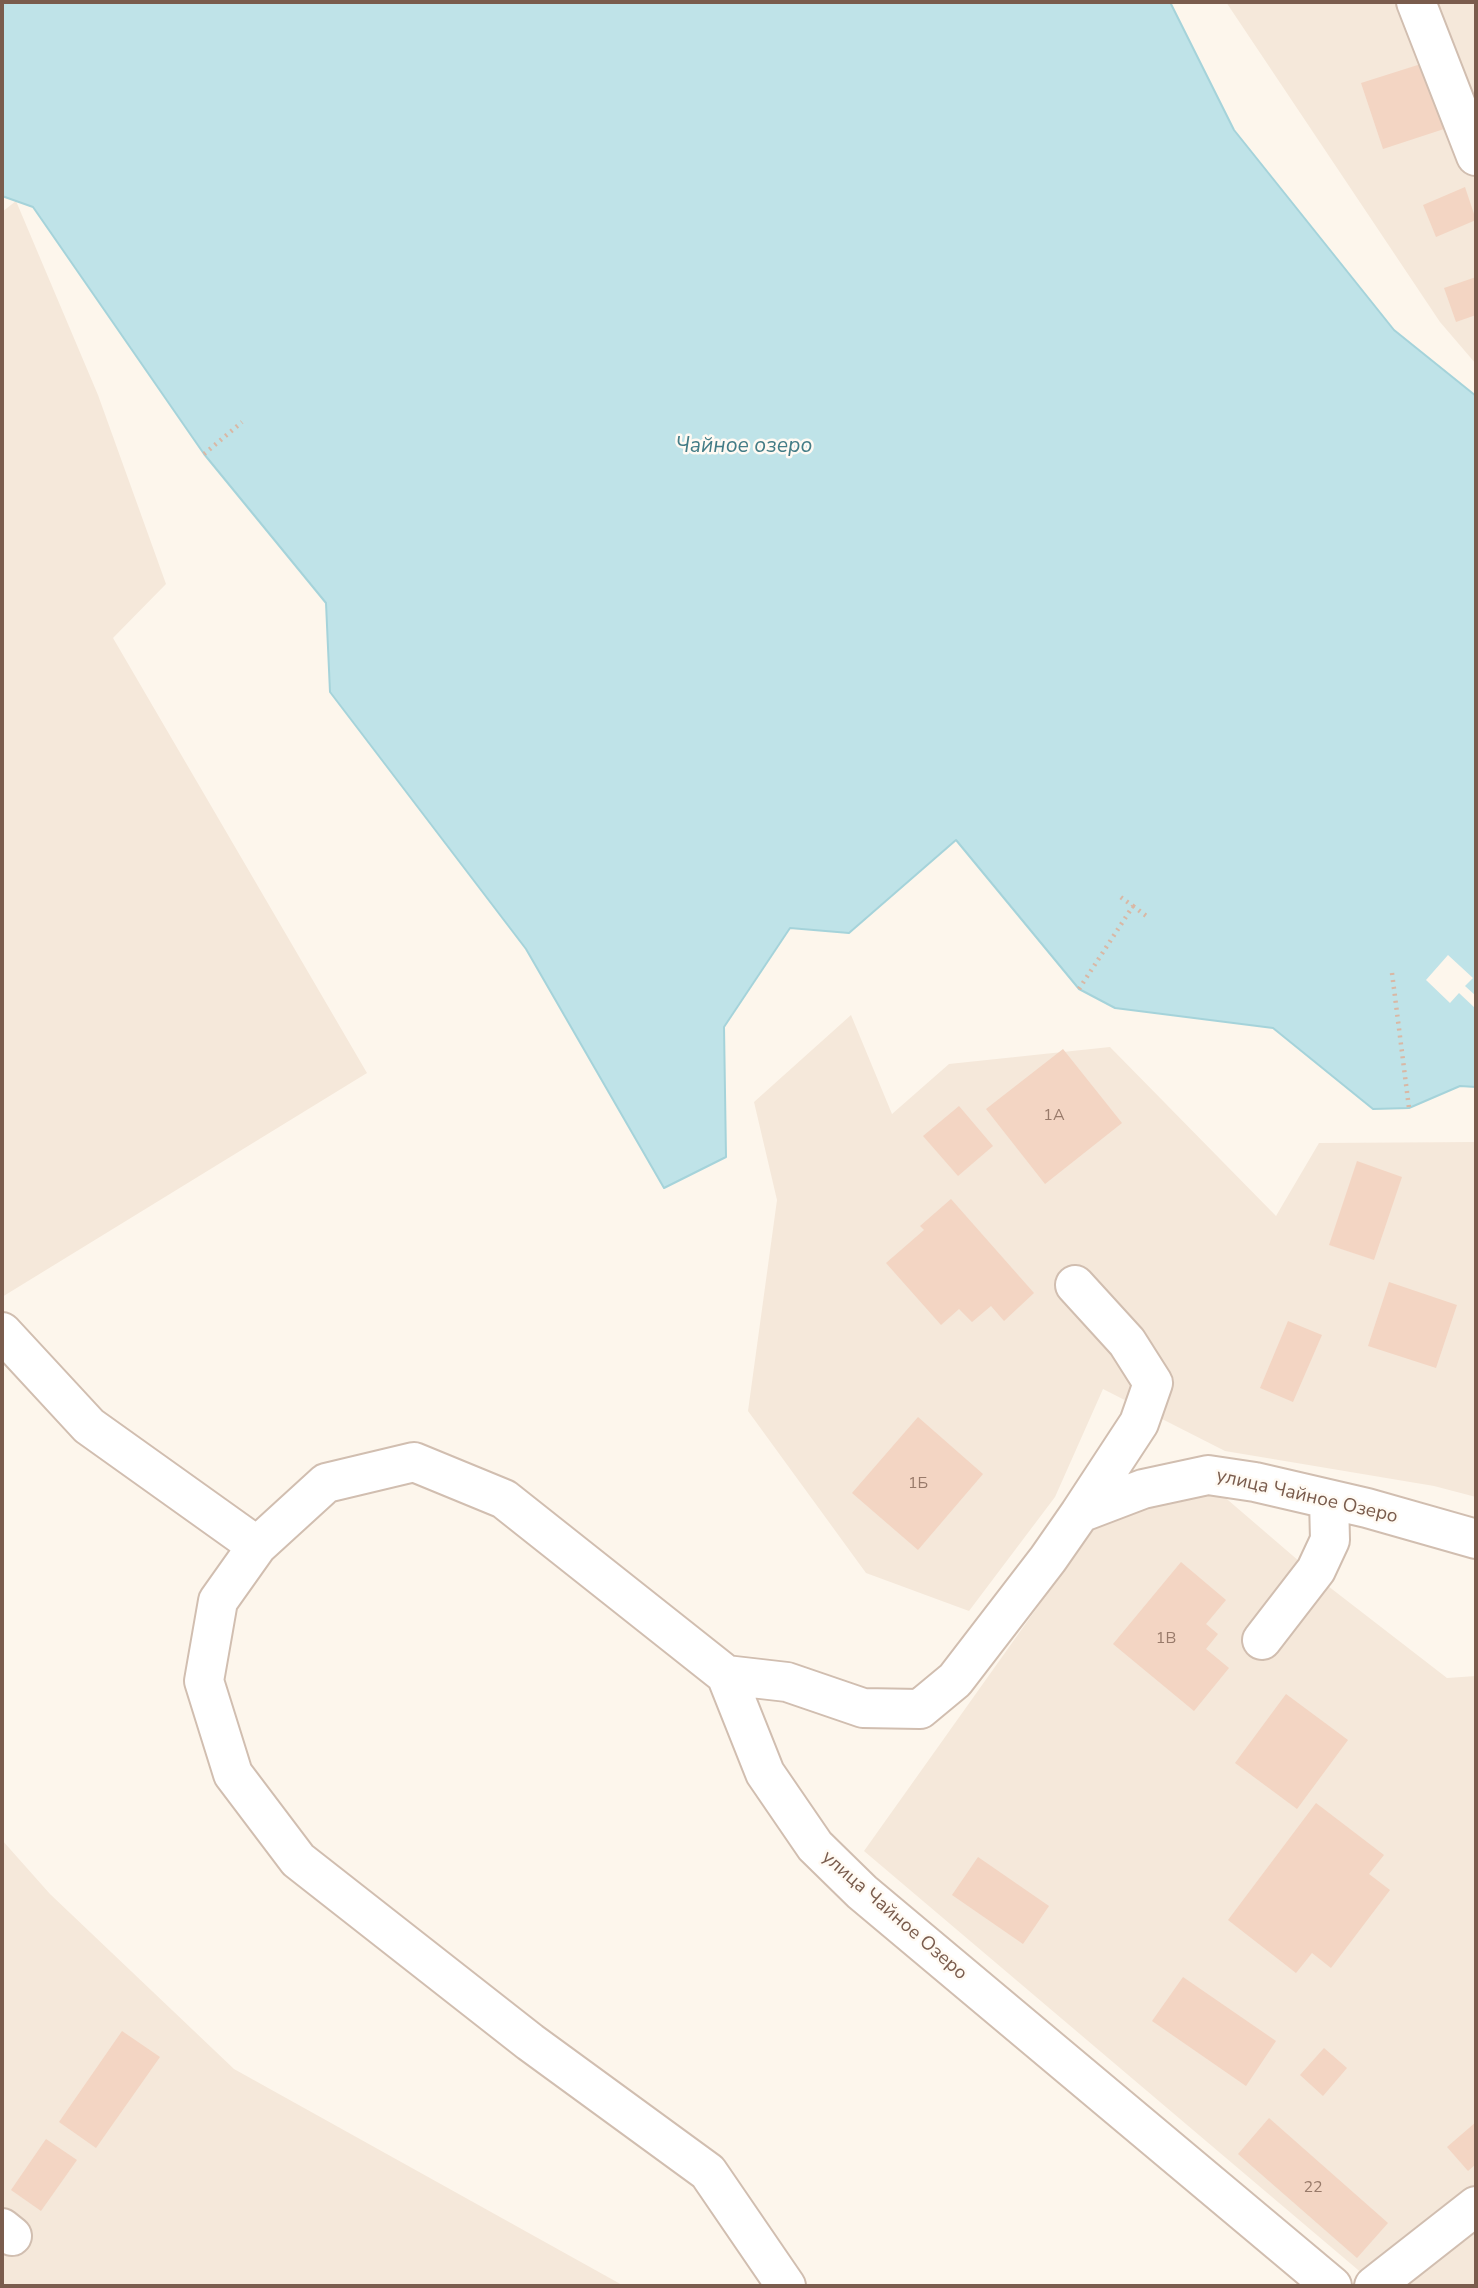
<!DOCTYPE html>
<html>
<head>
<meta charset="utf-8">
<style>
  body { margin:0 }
  #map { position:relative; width:1478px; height:2288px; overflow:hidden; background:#fdf6ec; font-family:"Nunito Sans",sans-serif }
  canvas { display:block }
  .frame { position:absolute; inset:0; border:4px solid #7a5c4d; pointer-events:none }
</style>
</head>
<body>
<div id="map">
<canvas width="1478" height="2288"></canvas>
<div class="frame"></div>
</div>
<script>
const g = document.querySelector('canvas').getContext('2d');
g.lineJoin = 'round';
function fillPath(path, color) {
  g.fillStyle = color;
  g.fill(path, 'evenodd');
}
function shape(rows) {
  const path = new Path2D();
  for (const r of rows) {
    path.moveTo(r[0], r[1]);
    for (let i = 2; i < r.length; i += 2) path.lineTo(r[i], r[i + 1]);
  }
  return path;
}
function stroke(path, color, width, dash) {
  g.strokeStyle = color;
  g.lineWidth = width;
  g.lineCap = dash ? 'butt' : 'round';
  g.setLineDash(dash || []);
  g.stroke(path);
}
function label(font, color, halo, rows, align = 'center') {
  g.font = font + ' "Nunito Sans",sans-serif';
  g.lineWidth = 5;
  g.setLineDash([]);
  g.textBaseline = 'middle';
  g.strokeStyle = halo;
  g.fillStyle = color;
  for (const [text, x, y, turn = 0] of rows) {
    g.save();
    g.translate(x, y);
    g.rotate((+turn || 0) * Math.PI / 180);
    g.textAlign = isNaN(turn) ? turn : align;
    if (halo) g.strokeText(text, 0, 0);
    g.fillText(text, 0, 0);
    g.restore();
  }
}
fillPath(shape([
  [1226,2,1476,2,1476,364,1440,322],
  [16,201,98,395,166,584,113,638,367,1073,2,1297,2,212],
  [851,1015,892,1114,949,1064,1110,1047,1276,1216,1319,1143,1476,1142,1476,1497,1434,1486,1225,1451,1103,1389,1055,1497,969,1611,866,1573,748,1411,777,1200,754,1102],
  [1214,1488,1328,1586,1447,1678,1476,1676,1476,2286,1377,2286,864,1851,1098,1522],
  [2,1840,50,1894,234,2069,624,2286,2,2286]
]), '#f5e8da');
const water = shape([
  [2,2,1170,2,1234,130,1394,330,1476,396,1476,1087,1460,1086,1409,1108,1373,1109,1273,1028,1115,1008,1079,989,956,840,849,933,790,928,724,1027,726,1157,664,1188,526,949,330,692,326,603,204,454,33,207,2,196,2,2]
]);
fillPath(water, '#bfe3e8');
stroke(water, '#a5d3da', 2);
fillPath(shape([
  [1448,955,1473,978,1465,986,1476,996,1476,1009,1459,993,1450,1003,1426,980]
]), '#fdf6ec');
fillPath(shape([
  [1424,63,1444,129,1383,149,1361,83],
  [1465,187,1476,220,1436,237,1423,205],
  [1476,277,1476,315,1456,322,1444,288],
  [1063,1049,1122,1123,1045,1184,986,1109],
  [959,1106,993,1146,958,1176,923,1136],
  [1357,1161,1402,1177,1374,1260,1329,1245],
  [951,1199,1034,1293,1004,1321,991,1306,972,1322,959,1309,941,1325,886,1263,924,1230,920,1226],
  [1389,1282,1457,1305,1436,1368,1368,1346],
  [1288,1321,1322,1335,1293,1402,1260,1388],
  [918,1417,983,1474,918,1550,852,1493],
  [1181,1562,1226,1600,1206,1624,1218,1634,1206,1649,1229,1668,1194,1711,1113,1644],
  [1286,1694,1348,1740,1297,1809,1235,1763],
  [1316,1803,1384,1855,1369,1874,1390,1890,1331,1968,1312,1953,1296,1973,1228,1920],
  [978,1857,1049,1906,1023,1944,952,1895],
  [1183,1977,1276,2041,1246,2086,1152,2021],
  [122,2031,160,2057,96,2148,59,2122],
  [1324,2048,1347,2068,1323,2096,1300,2075],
  [1269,2118,1388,2223,1357,2258,1238,2154],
  [1476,2122,1476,2164,1468,2171,1447,2147],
  [46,2139,77,2160,41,2211,11,2190]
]), '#f3d5c3');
const minor = shape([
  [1416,2,1476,156],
  [1075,1285,1127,1342,1153,1383,1139,1423,1080,1513],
  [2,1332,89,1426,257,1546],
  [1262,1640,1316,1570,1330,1540,1329,1500],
  [726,1675,787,1682,863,1708,920,1709,955,1680,1048,1559,1080,1513,1143,1489,1208,1475,1255,1482,1367,1508,1476,1539],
  [2,2228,12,2236],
  [786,2286,708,2172,530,2042,298,1860,233,1774,204,1681,218,1601,257,1546,326,1483,414,1462,504,1499,726,1675,765,1773,815,1846,862,1892,1332,2286],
  [1374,2286,1476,2206]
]);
stroke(minor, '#d1beb0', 42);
stroke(shape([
  [204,454,242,422],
  [1133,906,1149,918],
  [1392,973,1409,1108],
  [1079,989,1133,906,1119,896]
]), '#d9b8a5', 4.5, [2, 5]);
stroke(minor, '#fff', 38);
label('16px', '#987a6a', null, [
  ["1А",1054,1116],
  ["1Б",918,1484],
  ["1В",1166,1639],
  ["22",1313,2188]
]);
label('19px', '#7a5c4d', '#fffaf3', [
  ["улица Чайное Озеро",1307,1497,13],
  ["улица Чайное Озеро",894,1916,41]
]);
label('italic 21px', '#437c86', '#fffaf3', [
  ["Чайное озеро",744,447]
]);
</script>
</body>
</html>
